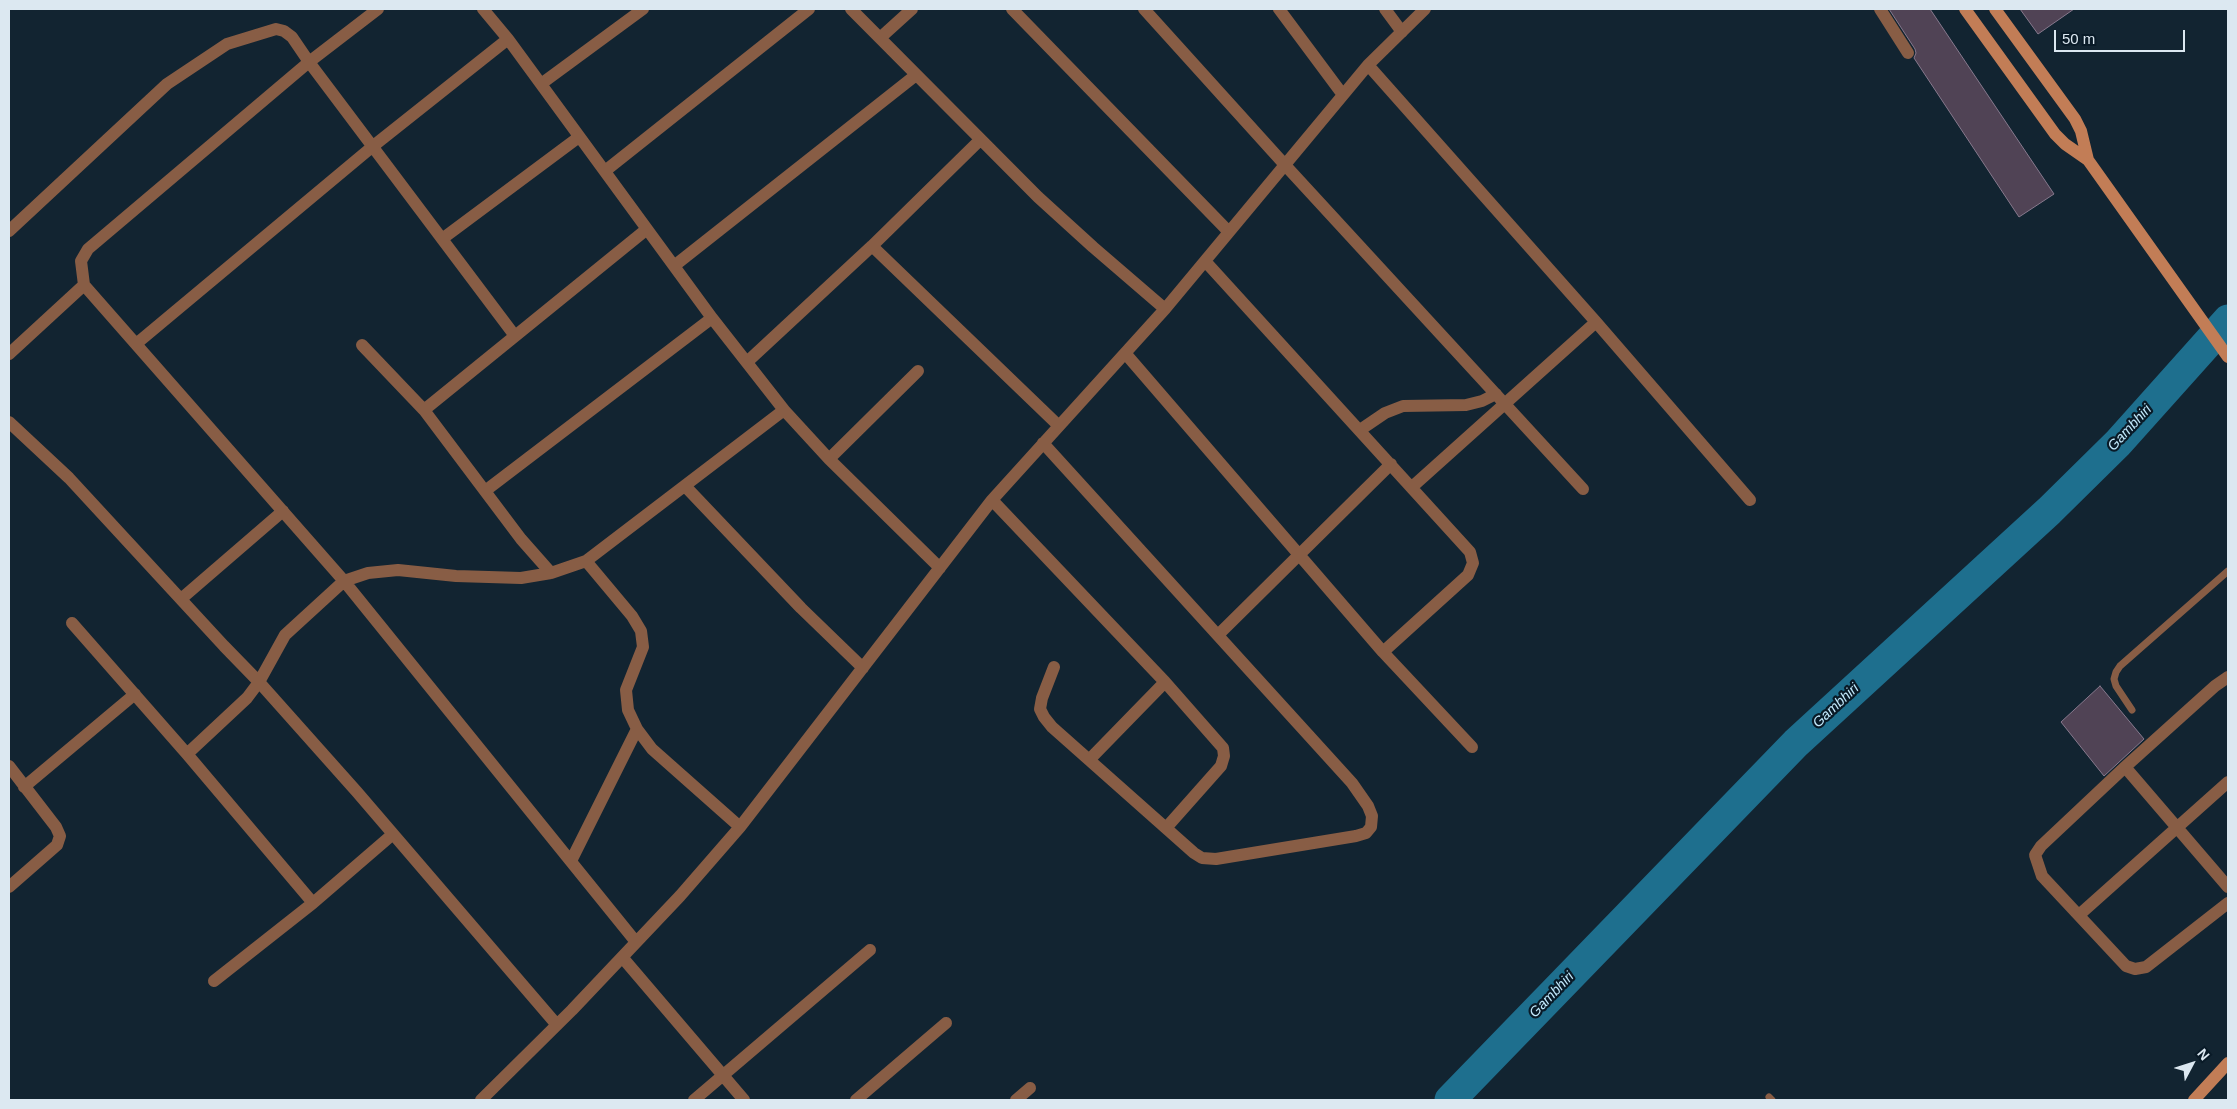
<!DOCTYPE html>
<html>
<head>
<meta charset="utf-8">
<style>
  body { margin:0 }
  #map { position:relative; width:2237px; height:1109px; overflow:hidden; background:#122431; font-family:Helvetica,sans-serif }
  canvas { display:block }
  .frame { position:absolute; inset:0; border:10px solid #dce8f1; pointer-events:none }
  .north { position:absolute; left:2167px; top:1039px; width:50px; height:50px; -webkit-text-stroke:4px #091a27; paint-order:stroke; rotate:50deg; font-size:14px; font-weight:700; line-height:20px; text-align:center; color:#dce8f1 }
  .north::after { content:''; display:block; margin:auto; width:18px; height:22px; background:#dce8f1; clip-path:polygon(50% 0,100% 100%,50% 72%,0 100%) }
  .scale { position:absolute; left:2054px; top:30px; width:131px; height:22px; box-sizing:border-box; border:2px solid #dce8f1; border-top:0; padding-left:6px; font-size:15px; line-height:18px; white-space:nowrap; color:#dce8f1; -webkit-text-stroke:4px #091a27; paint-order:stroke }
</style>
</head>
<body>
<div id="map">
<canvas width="2237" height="1109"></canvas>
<div class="frame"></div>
<div class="north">N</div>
<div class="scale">50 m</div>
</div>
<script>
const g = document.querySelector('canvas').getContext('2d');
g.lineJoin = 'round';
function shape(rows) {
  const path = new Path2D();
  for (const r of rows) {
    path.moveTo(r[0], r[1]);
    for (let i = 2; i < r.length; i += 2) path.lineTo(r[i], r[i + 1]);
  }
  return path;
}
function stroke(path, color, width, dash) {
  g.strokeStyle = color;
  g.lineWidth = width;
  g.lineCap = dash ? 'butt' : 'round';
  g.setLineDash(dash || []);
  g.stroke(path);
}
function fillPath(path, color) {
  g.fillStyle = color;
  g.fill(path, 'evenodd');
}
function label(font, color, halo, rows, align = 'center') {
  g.font = font + ' Helvetica,sans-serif';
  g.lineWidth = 4.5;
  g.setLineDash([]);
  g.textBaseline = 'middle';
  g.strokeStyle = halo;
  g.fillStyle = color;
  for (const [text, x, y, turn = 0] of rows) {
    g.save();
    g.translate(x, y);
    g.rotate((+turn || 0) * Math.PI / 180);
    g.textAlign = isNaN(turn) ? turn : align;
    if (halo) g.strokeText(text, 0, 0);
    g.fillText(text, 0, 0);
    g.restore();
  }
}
stroke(shape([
  [1450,1100,1796,743,2049,511,2118,443,2228,320]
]), '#1e6f8e', 31);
const building = shape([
  [1889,9,1930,9,2054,194,2019,217,1914,58,1916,53,1915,49,1889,9],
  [2020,9,2074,9,2038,34,2020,9],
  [2100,686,2144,739,2104,776,2061,722,2100,686]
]);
fillPath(building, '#504355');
stroke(building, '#87798d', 1);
stroke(shape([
  [2132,710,2116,686,2114,679,2116,672,2120,666,2228,571],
  [1769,1097,1772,1100]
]), '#885d45', 7);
stroke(shape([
  [483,9,508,39,712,318,784,410,586,561,632,616,641,631,643,647,626,690,628,710,637,729,652,749,740,827],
  [851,9,1038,197,1093,247,1165,309],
  [1012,9,1229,232],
  [1144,9,1285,165,1583,489],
  [1279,9,1343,95],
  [1385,9,1402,32],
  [1880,9,1908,53],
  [880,38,912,9],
  [1368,65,1596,322,1750,500],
  [541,84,643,9],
  [605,171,809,9],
  [9,231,167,84,227,44,276,29,284,31,292,37,309,62,378,9],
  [442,239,579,137],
  [872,246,1059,426],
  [1205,261,1470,552,1473,563,1468,575,1383,652],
  [674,266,916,75],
  [515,336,309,62,88,249,81,261,84,285,344,581,636,942],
  [136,344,372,147,508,39],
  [362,345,424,410,521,539,551,573],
  [1125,353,1383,652,1472,747],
  [9,354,84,285],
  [747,362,872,246,980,140],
  [424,410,647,229],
  [784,410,829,459,940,568],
  [9,422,69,478,224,646,259,682,357,792,557,1025],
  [1360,430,1385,413,1403,406,1466,405,1482,401,1496,394],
  [1043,443,1352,783,1368,806,1372,816,1371,827,1366,833,1356,836,1216,859,1202,858,1194,853,1052,727,1044,717,1040,709,1042,698,1054,667],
  [829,459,918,371],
  [685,486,801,608,863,668],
  [1412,487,1596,322],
  [485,491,712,318],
  [992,500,1165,682,1223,748,1224,756,1221,766,1166,828],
  [181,599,283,511],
  [72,623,187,754,313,903],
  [1218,635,1391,464],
  [2228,677,2215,686,2125,767,2041,846,2035,855,2042,876,2126,966,2135,969,2146,967,2228,903],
  [187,754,247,698,259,682,285,635,344,581,368,573,398,570,456,576,521,578,551,573,586,561],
  [1089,760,1165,682],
  [9,766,56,827,60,836,57,845,9,887],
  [2125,767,2228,887],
  [24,787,135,694],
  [571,861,637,729],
  [2079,915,2228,782],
  [622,957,744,1100],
  [214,981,313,903,393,834],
  [481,1100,572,1010,680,896,740,827,992,500,1165,309,1368,65,1425,9],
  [694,1100,870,950],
  [856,1100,946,1023],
  [1016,1100,1030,1088]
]), '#885d45', 12);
stroke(shape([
  [1965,9,2055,134,2065,144,2088,160],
  [1995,9,2075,119,2081,131,2088,160,2228,357],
  [2194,1100,2228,1063]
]), '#c27d56', 12);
label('italic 14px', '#c3eafd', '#091a27', [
  ["Gambhiri",2130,428,-47],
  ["Gambhiri",1836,706,-43],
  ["Gambhiri",1552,995,-46]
]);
</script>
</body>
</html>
